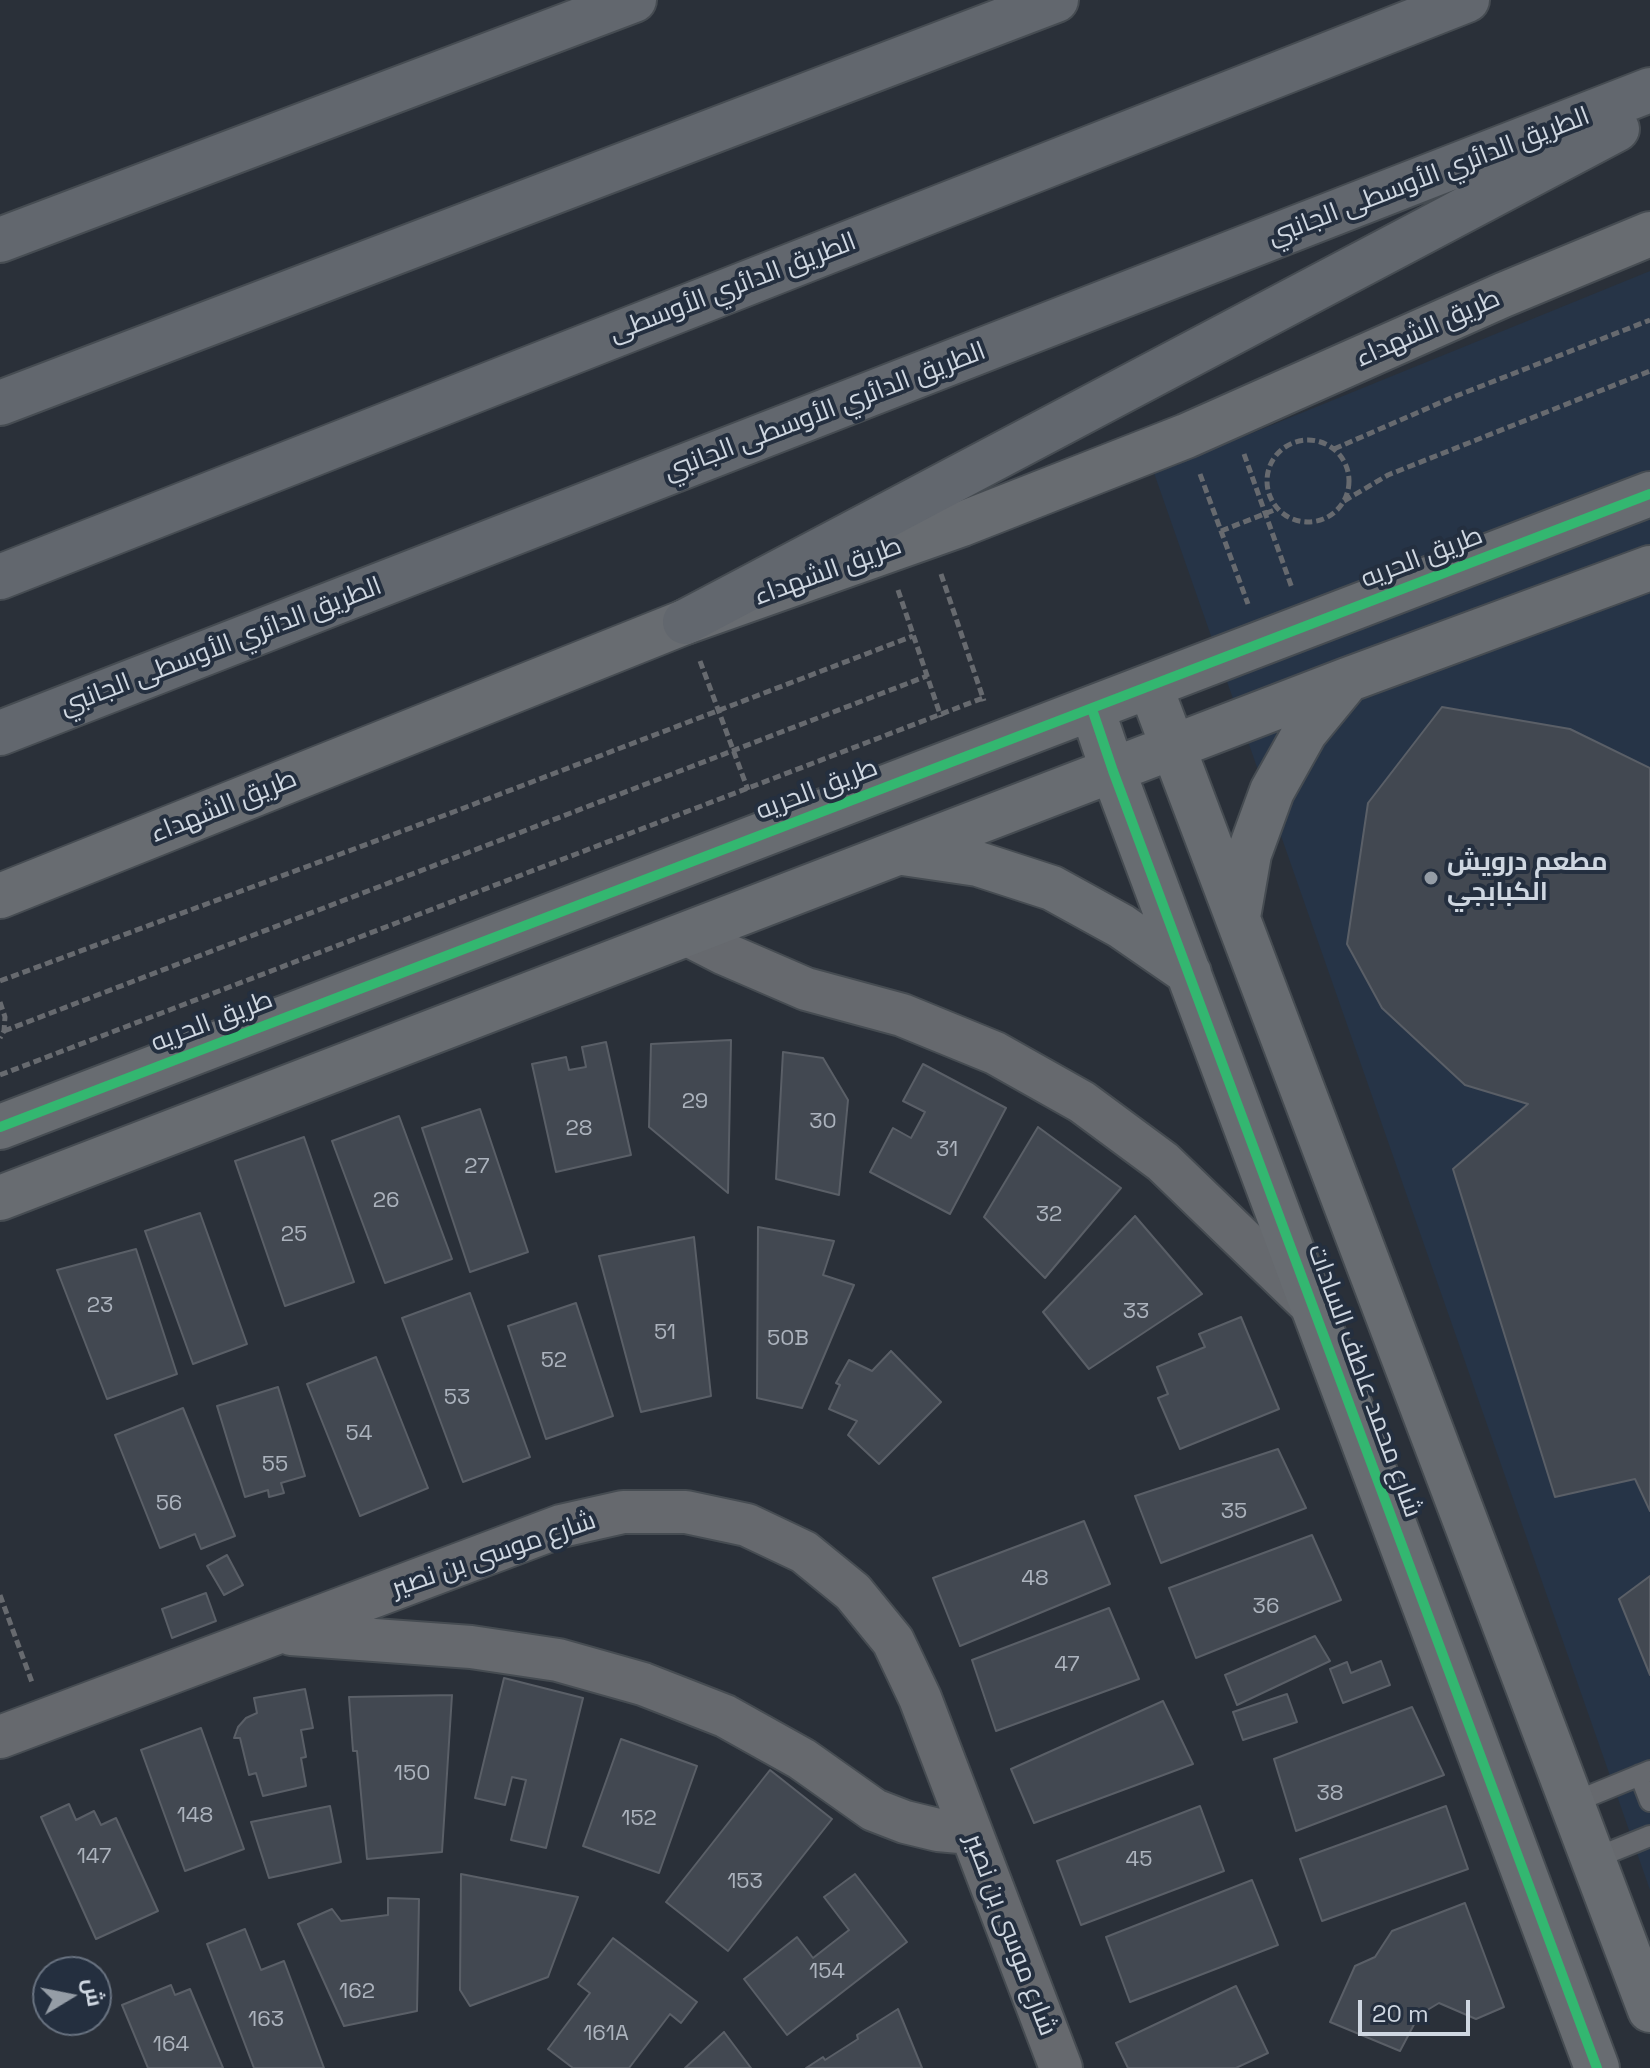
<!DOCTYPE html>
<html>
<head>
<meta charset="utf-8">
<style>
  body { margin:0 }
  #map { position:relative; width:1650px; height:2068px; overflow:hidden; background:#2a3039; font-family:"Space Grotesk",Cairo,sans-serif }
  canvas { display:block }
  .north { position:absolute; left:32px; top:1956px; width:80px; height:80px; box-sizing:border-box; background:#242f3f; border:2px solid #687280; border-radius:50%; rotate:80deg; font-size:22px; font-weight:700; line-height:32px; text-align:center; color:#cfd7e1 }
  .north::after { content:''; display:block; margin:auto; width:28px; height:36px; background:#959da6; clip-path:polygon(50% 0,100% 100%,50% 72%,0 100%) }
  .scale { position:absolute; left:1358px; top:2000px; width:112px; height:36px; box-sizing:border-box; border:4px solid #cfd7e1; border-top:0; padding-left:10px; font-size:24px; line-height:28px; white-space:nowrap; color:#cfd7e1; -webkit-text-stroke:6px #242f3f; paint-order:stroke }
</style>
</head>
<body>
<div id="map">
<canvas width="1650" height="2068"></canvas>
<div class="north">ش</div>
<div class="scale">20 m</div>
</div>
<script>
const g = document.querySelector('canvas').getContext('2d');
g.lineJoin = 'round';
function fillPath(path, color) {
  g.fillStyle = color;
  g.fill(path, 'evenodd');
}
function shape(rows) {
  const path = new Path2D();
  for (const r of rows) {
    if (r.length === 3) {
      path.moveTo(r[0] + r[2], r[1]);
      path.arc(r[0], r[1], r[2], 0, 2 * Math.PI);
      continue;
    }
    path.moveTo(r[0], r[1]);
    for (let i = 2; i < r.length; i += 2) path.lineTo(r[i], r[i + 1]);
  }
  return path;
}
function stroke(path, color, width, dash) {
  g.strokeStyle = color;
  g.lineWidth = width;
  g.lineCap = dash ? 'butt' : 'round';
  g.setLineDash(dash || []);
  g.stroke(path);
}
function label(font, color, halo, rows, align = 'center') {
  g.font = font + ' "Space Grotesk",Cairo,sans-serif';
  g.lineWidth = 8;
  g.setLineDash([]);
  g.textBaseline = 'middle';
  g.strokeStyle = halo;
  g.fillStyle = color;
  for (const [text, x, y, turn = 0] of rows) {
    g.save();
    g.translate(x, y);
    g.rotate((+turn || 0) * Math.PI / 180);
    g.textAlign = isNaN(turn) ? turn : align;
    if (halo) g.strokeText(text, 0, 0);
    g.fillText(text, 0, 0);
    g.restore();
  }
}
fillPath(shape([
  [1650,271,1650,1890,1154,473]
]), '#263447');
const building = shape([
  [1442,707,1570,729,1650,768,1650,1511,1635,1479,1555,1497,1453,1169,1528,1104,1465,1085,1382,1008,1347,944,1368,803,1442,707],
  [731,1040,728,1193,649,1127,651,1044,731,1040],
  [606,1042,631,1155,556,1172,532,1064,566,1057,569,1070,586,1067,582,1047,606,1042],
  [783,1052,823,1058,848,1100,839,1195,776,1179,783,1052],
  [923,1064,1006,1108,950,1214,870,1172,893,1128,911,1138,925,1112,903,1101,923,1064],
  [480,1109,528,1252,470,1272,422,1128,480,1109],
  [399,1116,452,1259,385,1283,332,1141,399,1116],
  [1038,1127,1121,1188,1045,1278,984,1217,1038,1127],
  [304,1137,354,1282,285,1306,235,1161,304,1137],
  [200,1213,247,1344,193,1364,145,1231,200,1213],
  [1135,1216,1202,1294,1089,1369,1043,1312,1135,1216],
  [758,1227,834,1241,823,1275,854,1285,802,1408,757,1398,758,1227],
  [694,1237,711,1396,641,1412,599,1256,694,1237],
  [136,1249,177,1374,107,1399,57,1270,136,1249],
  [470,1293,530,1457,463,1482,402,1318,470,1293],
  [576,1303,613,1416,546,1439,508,1326,576,1303],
  [1241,1317,1279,1409,1180,1449,1158,1398,1168,1394,1157,1367,1205,1347,1199,1334,1241,1317],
  [891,1351,941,1402,879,1464,848,1435,857,1421,829,1409,840,1385,836,1383,849,1360,872,1371,891,1351],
  [376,1357,428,1488,360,1516,307,1384,376,1357],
  [278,1387,305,1476,281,1483,284,1493,269,1497,268,1490,245,1497,217,1406,278,1387],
  [183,1408,235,1536,201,1549,195,1534,160,1548,115,1435,183,1408],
  [1278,1449,1306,1508,1161,1563,1135,1496,1278,1449],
  [1084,1521,1110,1584,960,1646,933,1578,1084,1521],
  [1312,1535,1341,1600,1196,1658,1169,1588,1312,1535],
  [227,1555,243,1585,224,1595,207,1566,227,1555],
  [1650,1576,1650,1675,1619,1599,1650,1576],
  [206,1593,216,1621,172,1638,162,1609,206,1593],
  [1109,1608,1139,1679,996,1731,972,1660,1109,1608],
  [1315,1636,1330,1661,1237,1705,1225,1675,1315,1636],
  [1381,1661,1390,1685,1343,1703,1330,1669,1347,1662,1351,1673,1381,1661],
  [504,1678,583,1698,546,1848,511,1840,526,1780,512,1777,505,1805,475,1798,504,1678],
  [305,1689,313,1728,301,1730,306,1757,301,1758,306,1786,263,1796,256,1773,249,1775,240,1738,234,1738,238,1727,246,1718,257,1713,254,1698,305,1689],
  [1287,1694,1297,1722,1243,1740,1233,1712,1287,1694],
  [452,1695,442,1852,367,1859,357,1751,353,1751,349,1697,452,1695],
  [1163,1701,1193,1764,1034,1823,1011,1769,1163,1701],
  [1412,1707,1444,1775,1296,1831,1274,1759,1412,1707],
  [201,1728,244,1849,185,1871,141,1750,201,1728],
  [621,1739,697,1766,659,1873,583,1846,621,1739],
  [770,1770,832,1819,728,1951,666,1902,770,1770],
  [69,1804,76,1820,94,1811,101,1825,116,1818,158,1911,96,1939,41,1817,69,1804],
  [330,1806,341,1862,269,1878,251,1822,330,1806],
  [1200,1806,1224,1871,1081,1925,1057,1861,1200,1806],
  [1446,1806,1468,1869,1322,1921,1300,1859,1446,1806],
  [461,1874,578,1897,548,1977,470,2006,460,1990,461,1874],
  [855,1874,907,1942,787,2035,744,1979,797,1937,813,1958,849,1930,824,1897,855,1874],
  [1252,1880,1278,1945,1130,2002,1106,1937,1252,1880],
  [388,1898,419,1899,417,2011,344,2026,298,1924,332,1909,341,1921,388,1915,388,1898],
  [1465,1903,1504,2007,1476,2019,1439,2003,1419,2015,1400,2051,1330,2022,1355,1966,1375,1957,1392,1931,1465,1903],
  [245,1929,261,1970,284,1961,324,2068,254,2068,207,1944,245,1929],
  [613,1938,697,2002,681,2023,670,2014,629,2068,573,2068,548,2049,590,1993,578,1984,613,1938],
  [171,1985,175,1995,190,1989,223,2068,148,2068,122,2005,171,1985],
  [1236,1986,1268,2053,1236,2068,1128,2068,1116,2043,1236,1986],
  [898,2009,922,2068,806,2068,823,2057,825,2060,858,2039,857,2035,898,2009],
  [724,2032,751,2068,685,2068,724,2032]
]);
fillPath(building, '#424851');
stroke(building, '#5a5f67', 2);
const lane = shape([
  [1640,1775,1650,1801],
  [1572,1803,1650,1771],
  [1593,1859,1650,1836]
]);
const street = shape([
  [686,934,725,954,806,989,902,1015,995,1053,1082,1102,1163,1162,1313,1307],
  [291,1634,471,1647,558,1660,643,1684,725,1716,802,1759,874,1810,905,1822,938,1830,971,1833],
  [0,1737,561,1526,623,1512,686,1512,747,1525,804,1552,853,1592,893,1641,920,1698,1061,2068]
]);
const secondary = shape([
  [1150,686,1650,2010],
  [1092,709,1113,771,1597,2068],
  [903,853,978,864,1052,888,1121,926,1189,973],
  [0,896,685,622,962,524,1186,436,1503,295,1650,234],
  [1238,917,1249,854,1272,791,1305,732,1346,682],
  [0,1127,1650,494],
  [0,1198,1347,680,1650,568]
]);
const highway = shape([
  [0,240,634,0],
  [0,403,1056,0],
  [0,577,1467,0],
  [685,622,1617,129],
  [0,733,1650,90]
]);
stroke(lane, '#464c52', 24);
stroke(street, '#464c52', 46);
stroke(secondary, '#464c52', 48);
stroke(highway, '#464c52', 48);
stroke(shape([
  [1308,481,41],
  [1334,449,1451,398,1650,320],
  [1244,454,1292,588],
  [1200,474,1248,604],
  [1344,501,1388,475,1650,371],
  [1221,531,1277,509],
  [941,574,984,701],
  [898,590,941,717],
  [700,661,748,790],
  [0,981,456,811,913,636],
  [0,1002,5,1017,4,1031,0,1038],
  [4,1031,927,676],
  [0,1075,983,698],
  [0,1595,33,1685]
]), '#676a6f', 5, [8, 4]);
stroke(lane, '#66696e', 20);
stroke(street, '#66696e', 42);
stroke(secondary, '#686c71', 44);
stroke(highway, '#62676e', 44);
stroke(shape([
  [1092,709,1113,771,1597,2068],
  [0,1127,1650,494]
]), '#33b770', 10);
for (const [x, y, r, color] of [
  [1431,878,8,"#959da6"]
]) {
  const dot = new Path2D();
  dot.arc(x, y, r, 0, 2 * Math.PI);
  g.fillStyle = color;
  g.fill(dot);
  stroke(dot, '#242f3f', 3);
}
label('22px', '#acb3bd', null, [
  ["29",695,1102],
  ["30",823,1122],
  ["28",579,1129],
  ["31",947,1150],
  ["27",477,1167],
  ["26",386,1201],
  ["32",1049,1215],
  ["25",294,1235],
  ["23",100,1306],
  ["33",1136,1312],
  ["51",665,1333],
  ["50B",788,1339],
  ["52",554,1361],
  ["53",457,1398],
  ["54",359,1434],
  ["55",275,1465],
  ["56",169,1504],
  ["35",1234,1512],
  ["48",1035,1579],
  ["36",1266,1607],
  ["47",1067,1665],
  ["150",412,1774],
  ["38",1330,1794],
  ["148",195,1816],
  ["152",639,1819],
  ["147",94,1857],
  ["45",1139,1860],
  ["153",745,1882],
  ["154",827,1972],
  ["162",357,1992],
  ["163",266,2020],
  ["161A",606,2034],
  ["164",171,2045]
]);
label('26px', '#cfd7e1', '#242f3f', [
  ["الطريق الدائري الأوسطى الجانبي",1429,177,-21],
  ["الطريق الدائري الأوسطى",733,288,-21],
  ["طريق الشهداء",1428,329,-24],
  ["الطريق الدائري الأوسطى الجانبي",825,412,-21],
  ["طريق الحريه",1422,558,-21],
  ["طريق الشهداء",828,572,-20],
  ["الطريق الدائري الأوسطى الجانبي",221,647,-21],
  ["طريق الحريه",817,790,-21],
  ["طريق الشهداء",224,807,-22],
  ["طريق الحريه",212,1022,-21],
  ["شارع محمد عاطف السادات",1364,1381,70],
  ["شارع موسى بن نصير",494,1555,-19],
  ["شارع موسى بن نصير",1010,1935,69]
]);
label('bold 26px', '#cfd7e1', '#242f3f', [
  ["مطعم درويش",1447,863],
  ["الكبابجي",1447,893]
], 'left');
</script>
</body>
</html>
